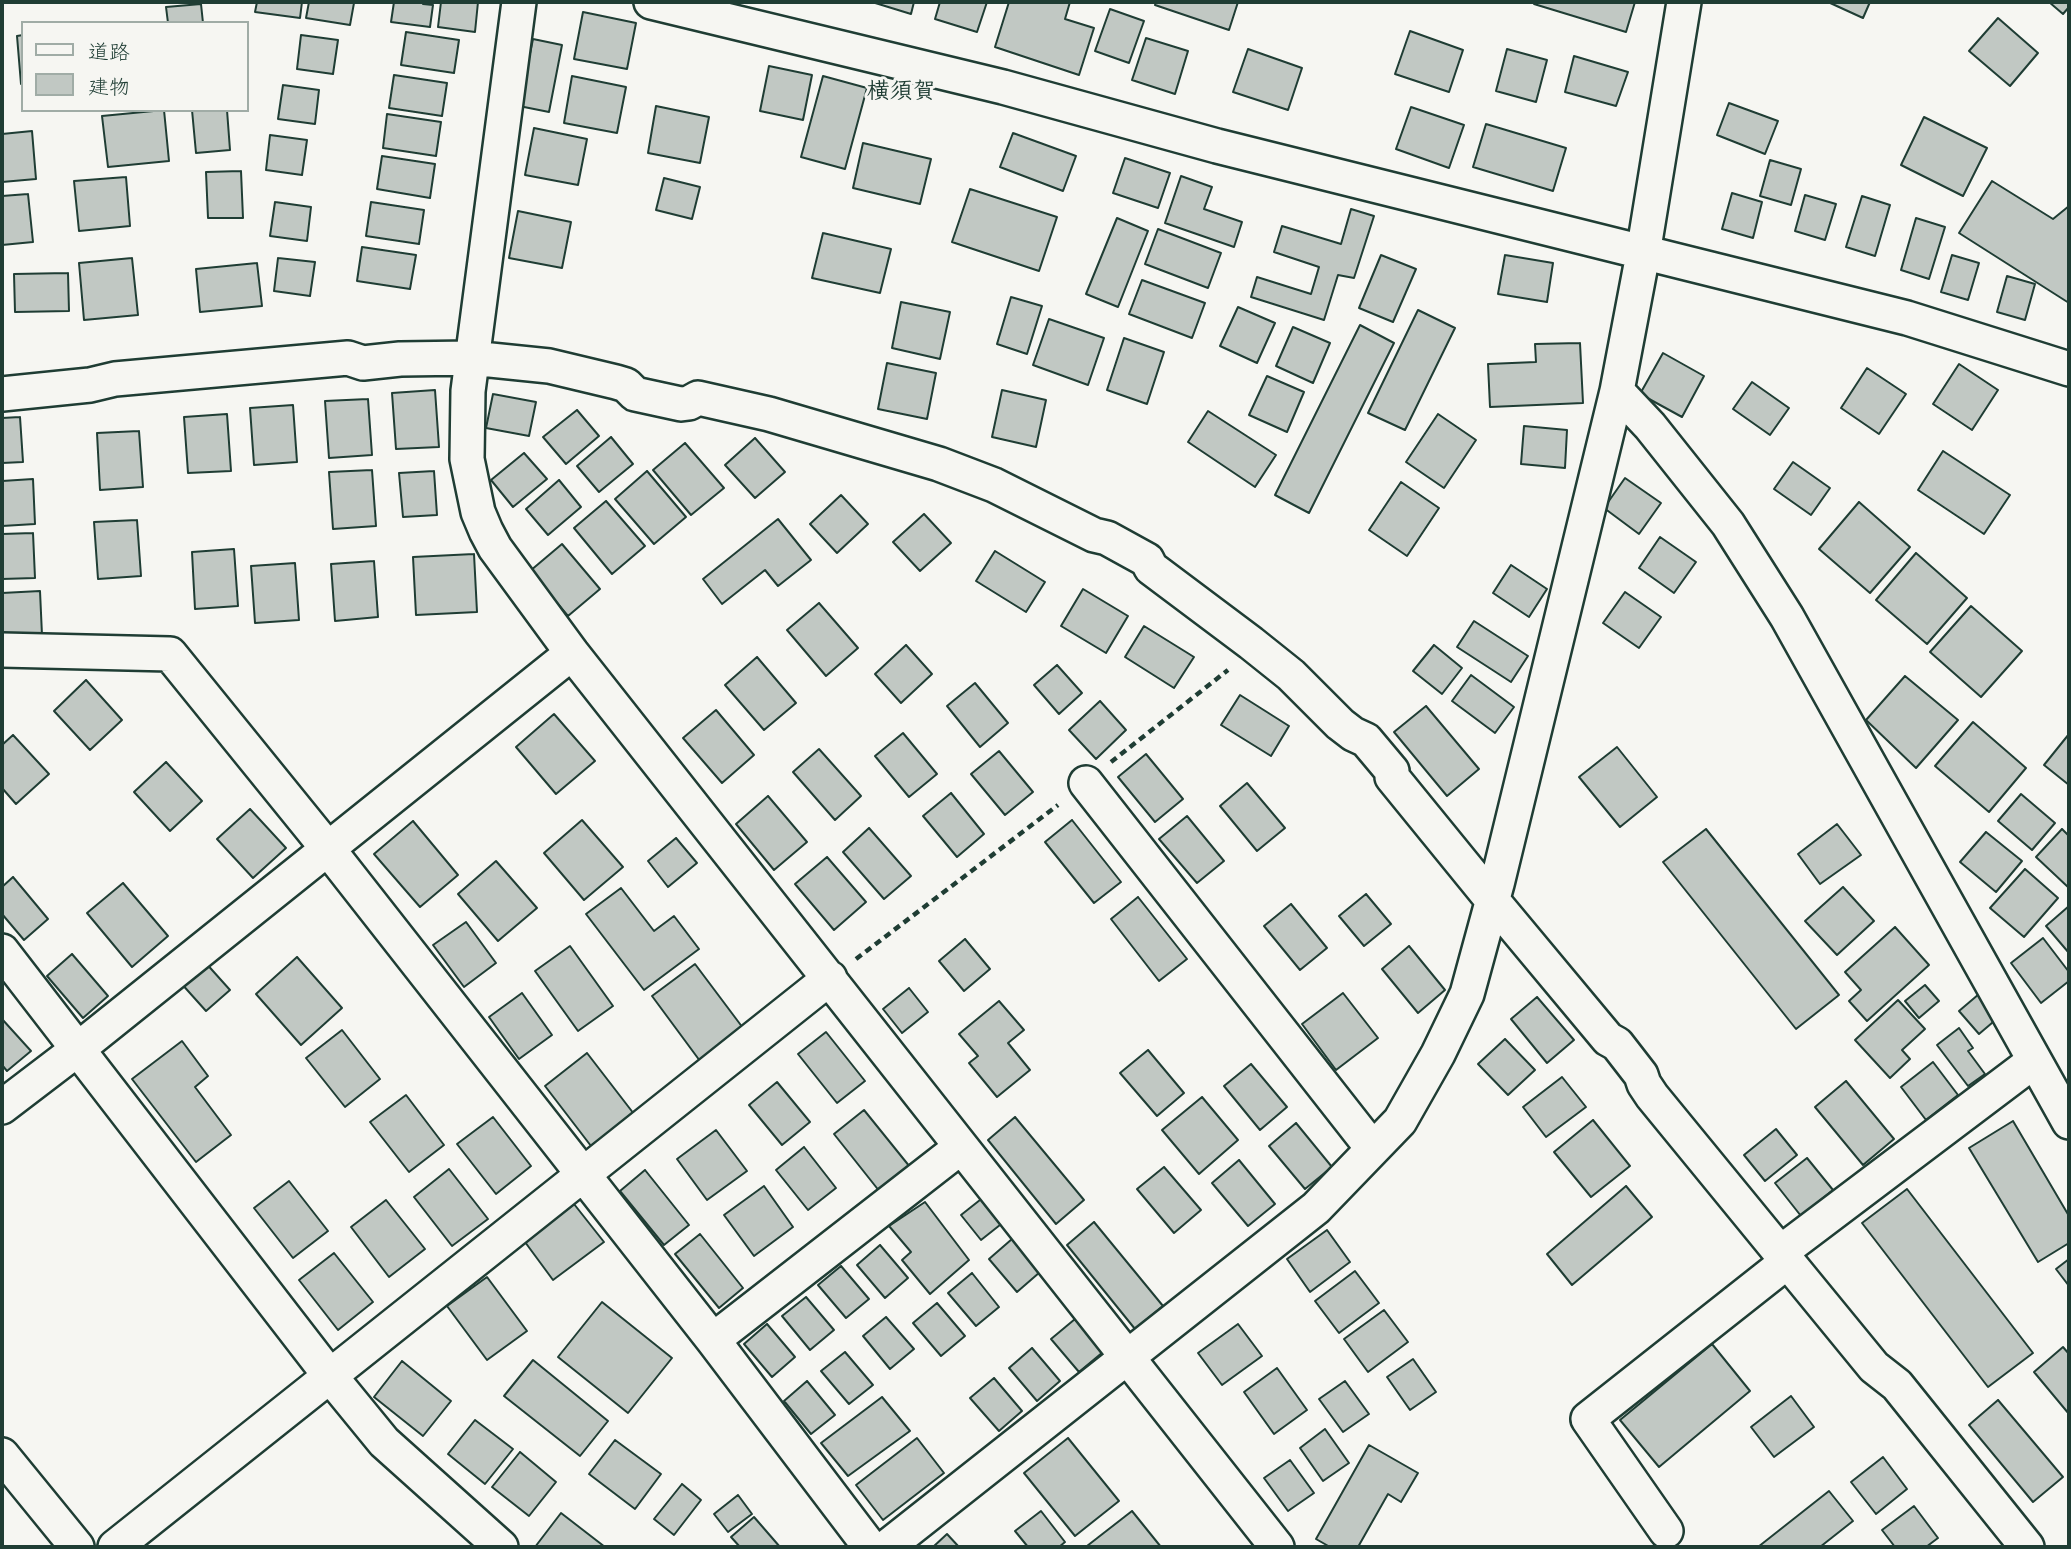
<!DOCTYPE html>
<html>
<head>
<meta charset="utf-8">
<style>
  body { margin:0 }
  #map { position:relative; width:2071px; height:1549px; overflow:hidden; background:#f6f6f2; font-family:Delius,"Klee One",sans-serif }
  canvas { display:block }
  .frame { position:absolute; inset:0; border:4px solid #1f3d34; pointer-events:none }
  .legend { position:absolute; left:21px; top:21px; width:228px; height:91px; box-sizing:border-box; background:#f6f6f2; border:2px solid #a0aca6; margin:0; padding:9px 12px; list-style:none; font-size:21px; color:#1f3d34 }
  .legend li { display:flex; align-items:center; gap:14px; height:35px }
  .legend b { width:35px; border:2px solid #a0aca6 }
</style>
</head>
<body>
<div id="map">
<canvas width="2071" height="1549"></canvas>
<div class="frame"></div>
<ul class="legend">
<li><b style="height:9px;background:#f6f6f2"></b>道路</li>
<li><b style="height:19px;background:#c1c8c3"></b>建物</li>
</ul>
</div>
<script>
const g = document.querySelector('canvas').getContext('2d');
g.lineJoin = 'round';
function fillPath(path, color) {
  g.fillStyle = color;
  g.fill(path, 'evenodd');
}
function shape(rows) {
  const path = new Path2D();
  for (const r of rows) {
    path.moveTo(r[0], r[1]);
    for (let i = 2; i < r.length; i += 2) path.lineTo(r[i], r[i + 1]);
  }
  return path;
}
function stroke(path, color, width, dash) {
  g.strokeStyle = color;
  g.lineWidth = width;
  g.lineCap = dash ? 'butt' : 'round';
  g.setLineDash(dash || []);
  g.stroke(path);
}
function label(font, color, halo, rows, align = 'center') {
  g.font = font + ' Delius,"Klee One",sans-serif';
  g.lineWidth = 6;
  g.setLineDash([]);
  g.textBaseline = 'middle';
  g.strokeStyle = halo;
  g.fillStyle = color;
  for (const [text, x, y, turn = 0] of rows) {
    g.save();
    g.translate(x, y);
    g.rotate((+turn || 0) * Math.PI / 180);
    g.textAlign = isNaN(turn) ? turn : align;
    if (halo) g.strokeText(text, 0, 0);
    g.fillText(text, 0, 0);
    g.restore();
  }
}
const building = shape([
  [257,2,302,2,300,18,255,12,257,2],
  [309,2,354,3,350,25,306,18,309,2],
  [394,2,423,2,423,4,433,5,430,27,391,22,394,2],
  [441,2,478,2,475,32,438,27,441,2],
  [872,2,914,2,911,14,872,2],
  [940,2,987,2,977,32,935,19,940,2],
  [1009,2,1070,2,1065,19,1094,28,1079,75,995,47,1009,2],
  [1156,2,1238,2,1229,30,1155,5,1156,2],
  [1534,2,1635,2,1626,32,1534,4,1534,2],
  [1828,2,1870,2,1863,18,1828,2],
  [2049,2,2069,2,2069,7,2063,14,2049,2],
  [201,4,203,23,168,23,166,7,201,4],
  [1110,9,1144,21,1129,63,1095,51,1110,9],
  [583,12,636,23,627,69,574,59,583,12],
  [1998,18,2038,53,2010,86,1969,51,1998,18],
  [1410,31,1463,50,1449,92,1395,74,1410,31],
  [406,32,459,40,454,73,401,65,406,32],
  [23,35,23,84,21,84,17,36,23,35],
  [301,35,338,40,333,74,297,69,301,35],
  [1146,38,1188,51,1175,94,1132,80,1146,38],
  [533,39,562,45,549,112,519,106,533,39],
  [1248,49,1302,68,1288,110,1233,92,1248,49],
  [1507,49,1547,60,1536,102,1496,91,1507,49],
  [1574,56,1628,72,1616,106,1565,92,1574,56],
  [769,66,812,75,803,120,760,111,769,66],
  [394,75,447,83,442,116,389,108,394,75],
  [572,76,626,87,617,133,564,123,572,76],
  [823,76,867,88,845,169,801,157,823,76],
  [283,85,319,90,315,124,278,119,283,85],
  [1729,103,1778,121,1765,154,1717,135,1729,103],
  [656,106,709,117,700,163,648,153,656,106],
  [1411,107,1464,125,1449,168,1396,149,1411,107],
  [164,110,169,161,108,167,102,116,164,110],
  [192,110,227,110,230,150,196,153,192,110],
  [387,114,441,122,436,156,383,148,387,114],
  [1924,117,1987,148,1963,196,1901,165,1924,117],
  [1486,124,1566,148,1553,191,1473,167,1486,124],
  [534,128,587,139,578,185,525,175,534,128],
  [32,131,36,179,2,182,2,134,32,131],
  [1013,133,1076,156,1063,191,1000,167,1013,133],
  [270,135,307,140,302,175,266,170,270,135],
  [863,143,931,159,920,204,853,188,863,143],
  [382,156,435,164,430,198,377,189,382,156],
  [1125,158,1170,173,1158,208,1113,193,1125,158],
  [1770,160,1801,169,1791,205,1760,196,1770,160],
  [241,171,243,218,208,218,206,172,241,171],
  [1181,176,1212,187,1204,209,1242,222,1234,247,1165,223,1181,176],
  [126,177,130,226,79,231,74,181,126,177],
  [664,178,700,187,692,219,656,210,664,178],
  [1992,181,2053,219,2069,206,2069,303,1959,233,1992,181],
  [970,189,1057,217,1039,271,952,242,970,189],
  [1732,193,1762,202,1753,238,1722,229,1732,193],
  [28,194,33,242,2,245,2,196,28,194],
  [1805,195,1836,204,1825,240,1795,231,1805,195],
  [1862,196,1890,205,1875,256,1846,247,1862,196],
  [275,202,311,207,307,241,270,236,275,202],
  [371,202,424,210,419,244,366,236,371,202],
  [1351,209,1374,216,1354,278,1338,275,1324,320,1251,297,1257,277,1311,294,1319,267,1274,252,1282,226,1341,244,1351,209],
  [518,211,571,222,562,268,509,258,518,211],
  [1117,218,1148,231,1118,307,1086,294,1117,218],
  [1916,218,1945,227,1929,279,1901,270,1916,218],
  [1158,229,1221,253,1208,288,1145,264,1158,229],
  [823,233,891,249,880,293,812,278,823,233],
  [362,247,416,255,410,289,357,281,362,247],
  [1381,255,1416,269,1393,322,1359,308,1381,255],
  [1505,255,1553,263,1547,302,1498,294,1505,255],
  [1952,255,1979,263,1968,300,1941,292,1952,255],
  [132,258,138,315,84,320,79,263,132,258],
  [278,258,315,262,310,296,274,291,278,258],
  [257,263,262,306,200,312,196,269,257,263],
  [68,273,69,311,15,312,14,274,68,273],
  [2007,276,2035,284,2025,320,1997,312,2007,276],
  [1142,280,1205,303,1192,338,1129,314,1142,280],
  [1011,297,1042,306,1027,354,997,344,1011,297],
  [901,302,950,312,940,359,892,348,901,302],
  [1238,307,1275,323,1257,363,1220,346,1238,307],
  [1418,310,1455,328,1405,430,1368,413,1418,310],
  [1049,319,1104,338,1088,385,1033,365,1049,319],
  [1360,325,1394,343,1309,513,1275,495,1360,325],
  [1293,327,1330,343,1313,383,1276,366,1293,327],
  [1124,338,1164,352,1147,404,1107,390,1124,338],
  [1580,343,1583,403,1490,407,1488,364,1536,362,1535,344,1580,343],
  [1663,353,1704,376,1682,417,1640,394,1663,353],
  [887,363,936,373,927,419,878,409,887,363],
  [1959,364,1998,390,1972,430,1933,404,1959,364],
  [1867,368,1906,394,1879,434,1841,408,1867,368],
  [1267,376,1304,392,1287,432,1249,415,1267,376],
  [1752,382,1789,408,1770,435,1733,409,1752,382],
  [435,390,439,447,396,449,392,393,435,390],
  [1002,390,1046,400,1036,447,992,437,1002,390],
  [493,394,536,402,529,436,486,428,493,394],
  [368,399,372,455,329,458,325,401,368,399],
  [293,405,297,462,254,465,250,408,293,405],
  [577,410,599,436,566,464,543,437,577,410],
  [1208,411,1276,455,1255,487,1188,442,1208,411],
  [227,414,231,471,188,473,184,417,227,414],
  [1438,414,1476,440,1444,488,1406,462,1438,414],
  [20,417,23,462,2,463,2,418,20,417],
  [1524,426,1567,430,1565,468,1521,464,1524,426],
  [139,431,143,487,100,490,97,433,139,431],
  [611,437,633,464,599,492,577,466,611,437],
  [755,438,785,472,755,498,725,465,755,438],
  [685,443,724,488,691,515,653,470,685,443],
  [1943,451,2010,495,1984,534,1918,490,1943,451],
  [524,453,547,479,513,507,491,480,524,453],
  [1793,462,1830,488,1811,515,1774,489,1793,462],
  [372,470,376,526,333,529,329,472,372,470],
  [434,471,437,515,403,517,399,473,434,471],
  [647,471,686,517,654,544,615,499,647,471],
  [1625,478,1661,503,1639,534,1604,508,1625,478],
  [33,479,35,524,2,526,2,481,33,479],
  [559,480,581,507,548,535,526,509,559,480],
  [1401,482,1439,508,1407,556,1369,530,1401,482],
  [841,495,868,524,837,553,810,524,841,495],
  [606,501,645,546,612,574,574,528,606,501],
  [1859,502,1910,547,1870,593,1819,549,1859,502],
  [924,514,951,543,920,571,893,542,924,514],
  [778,519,811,560,778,586,765,570,722,604,703,579,778,519],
  [137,520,141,576,98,579,94,522,137,520],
  [33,533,35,578,2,579,2,534,33,533],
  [1660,537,1696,562,1674,593,1639,568,1660,537],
  [562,544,600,589,568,616,530,571,562,544],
  [234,549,238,606,195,609,192,552,234,549],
  [995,551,1045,582,1026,612,976,581,995,551],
  [1916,553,1967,598,1927,644,1876,600,1916,553],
  [474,554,477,612,416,615,413,557,474,554],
  [374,561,378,617,335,621,331,564,374,561],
  [295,563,299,620,255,623,251,566,295,563],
  [1511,565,1547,589,1529,617,1493,593,1511,565],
  [1083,589,1128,616,1106,653,1061,626,1083,589],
  [40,591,42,635,2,637,2,593,40,591],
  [1625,592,1661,617,1639,648,1603,623,1625,592],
  [819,603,858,648,826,676,787,630,819,603],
  [1971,606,2022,651,1981,697,1930,652,1971,606],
  [1474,621,1528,656,1511,682,1457,647,1474,621],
  [1144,626,1194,657,1174,688,1125,657,1144,626],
  [906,645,932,674,901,703,875,674,906,645],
  [1434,645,1462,668,1442,694,1413,671,1434,645],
  [757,657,796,703,764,730,725,685,757,657],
  [1057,665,1082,693,1059,714,1034,685,1057,665],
  [1471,675,1514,707,1495,733,1452,701,1471,675],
  [1905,676,1958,720,1916,768,1866,720,1905,676],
  [86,680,122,720,90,750,54,711,86,680],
  [975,683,1008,723,980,747,947,706,975,683],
  [1240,695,1289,726,1271,756,1221,725,1240,695],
  [1100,701,1126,730,1096,759,1069,730,1100,701],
  [1426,706,1479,769,1447,796,1394,732,1426,706],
  [716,710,754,755,722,783,683,738,716,710],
  [554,714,595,761,556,794,516,747,554,714],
  [1973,722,2026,768,1989,812,1935,766,1973,722],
  [903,733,937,774,909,797,875,756,903,733],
  [2069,734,2069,785,2044,765,2069,734],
  [13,735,49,774,16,804,2,788,2,745,13,735],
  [1617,747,1657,797,1620,827,1579,777,1617,747],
  [819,749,861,796,835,820,793,772,819,749],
  [999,751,1033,792,1005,815,971,774,999,751],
  [1146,754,1183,799,1155,822,1118,777,1146,754],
  [166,762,202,801,170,831,134,792,166,762],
  [1247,783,1285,828,1257,851,1220,806,1247,783],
  [951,793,984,834,957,857,923,816,951,793],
  [2021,794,2055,823,2032,850,1998,821,2021,794],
  [768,796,807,842,774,870,736,824,768,796],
  [250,809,286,848,253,878,217,839,250,809],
  [1187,816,1224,861,1197,883,1159,839,1187,816],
  [582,820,623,867,584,900,544,853,582,820],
  [1072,820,1121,882,1094,903,1045,842,1072,820],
  [413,821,458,875,420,907,374,854,413,821],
  [1837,824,1861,855,1820,884,1798,854,1837,824],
  [869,828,911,876,884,899,843,852,869,828],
  [1706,829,1839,995,1796,1029,1663,862,1706,829],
  [2062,829,2069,836,2069,888,2036,857,2062,829],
  [1986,832,2022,861,1996,892,1960,862,1986,832],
  [676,838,697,863,668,887,648,861,676,838],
  [827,857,866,902,834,930,795,884,827,857],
  [496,861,537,908,498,941,458,894,496,861],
  [2025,869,2058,898,2024,937,1990,908,2025,869],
  [13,877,48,919,24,940,2,914,2,887,13,877],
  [123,883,168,936,132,967,87,913,123,883],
  [1843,887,1874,921,1837,955,1805,921,1843,887],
  [621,888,654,931,674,916,699,949,644,990,586,914,621,888],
  [1366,894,1391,924,1364,946,1339,916,1366,894],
  [1138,897,1187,959,1159,981,1111,919,1138,897],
  [1291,904,1327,948,1300,970,1264,926,1291,904],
  [2069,906,2069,953,2046,926,2069,906],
  [466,922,496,963,464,987,433,945,466,922],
  [1895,927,1929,965,1867,1021,1849,1001,1861,990,1845,972,1895,927],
  [2043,938,2069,972,2069,981,2041,1003,2011,963,2043,938],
  [965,939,990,969,964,991,939,961,965,939],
  [570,946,613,1006,578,1031,535,971,570,946],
  [1409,946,1445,990,1418,1013,1382,969,1409,946],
  [72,954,108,996,83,1018,47,976,72,954],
  [297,957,342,1008,301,1045,256,994,297,957],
  [204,961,230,990,206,1011,180,982,204,961],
  [695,964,743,1028,700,1061,652,996,695,964],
  [1925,985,1939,1001,1919,1018,1905,1001,1925,985],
  [909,988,928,1012,902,1033,883,1009,909,988],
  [522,993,552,1035,519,1059,489,1017,522,993],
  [1343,993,1378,1038,1336,1070,1302,1024,1343,993],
  [1979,994,1999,1017,1979,1034,1959,1011,1979,994],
  [1537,997,1574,1040,1547,1063,1511,1019,1537,997],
  [1898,1000,1925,1029,1902,1050,1910,1059,1890,1078,1855,1040,1898,1000],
  [999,1001,1024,1030,1008,1043,1030,1070,997,1097,969,1063,978,1056,959,1034,999,1001],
  [2,1019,31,1051,7,1071,2,1065,2,1019],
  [1959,1028,1973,1048,1968,1051,1985,1074,1968,1086,1937,1045,1959,1028],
  [342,1030,380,1079,345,1107,306,1058,342,1030],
  [826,1032,865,1081,837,1103,798,1054,826,1032],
  [1505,1039,1535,1070,1508,1095,1478,1064,1505,1039],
  [182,1041,208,1076,195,1087,231,1135,196,1162,132,1079,182,1041],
  [1148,1050,1184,1093,1157,1116,1120,1073,1148,1050],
  [587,1053,634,1114,591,1146,545,1086,587,1053],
  [1933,1062,1958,1095,1926,1120,1901,1087,1933,1062],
  [1251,1064,1287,1107,1260,1130,1224,1086,1251,1064],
  [1562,1077,1586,1107,1546,1137,1523,1107,1562,1077],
  [1846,1081,1894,1139,1863,1165,1815,1107,1846,1081],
  [777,1082,810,1122,782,1145,749,1105,777,1082],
  [406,1095,444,1145,409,1172,370,1122,406,1095],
  [1202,1097,1238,1140,1199,1174,1162,1130,1202,1097],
  [864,1110,910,1167,880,1192,834,1134,864,1110],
  [493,1117,531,1166,496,1194,457,1144,493,1117],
  [1015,1117,1084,1200,1056,1224,988,1140,1015,1117],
  [1593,1120,1630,1166,1591,1197,1554,1152,1593,1120],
  [2013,1121,2069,1216,2069,1243,2038,1262,1969,1148,2013,1121],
  [1296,1123,1332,1167,1305,1189,1269,1146,1296,1123],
  [1776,1129,1797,1155,1765,1181,1744,1155,1776,1129],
  [716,1130,747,1171,707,1200,677,1159,716,1130],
  [804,1147,836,1188,808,1210,776,1170,804,1147],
  [1807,1158,1833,1190,1801,1216,1775,1183,1807,1158],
  [1239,1160,1275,1204,1248,1226,1212,1183,1239,1160],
  [1164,1167,1201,1210,1174,1233,1137,1189,1164,1167],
  [449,1169,488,1219,452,1246,414,1197,449,1169],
  [645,1170,689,1225,664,1245,620,1191,645,1170],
  [289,1181,328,1231,293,1258,254,1208,289,1181],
  [764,1186,793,1227,754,1256,724,1215,764,1186],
  [1626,1186,1652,1217,1572,1285,1547,1254,1626,1186],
  [1907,1189,2033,1353,1988,1387,1862,1223,1907,1189],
  [985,1196,1005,1221,981,1240,961,1215,985,1196],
  [386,1200,425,1249,389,1277,351,1227,386,1200],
  [925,1202,969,1260,930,1294,902,1260,911,1252,889,1226,925,1202],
  [574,1204,604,1242,553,1280,525,1242,574,1204],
  [1094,1222,1163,1306,1135,1329,1067,1245,1094,1222],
  [1327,1230,1350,1262,1310,1292,1287,1259,1327,1230],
  [700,1234,743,1288,719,1308,675,1254,700,1234],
  [1012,1239,1040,1272,1017,1292,989,1259,1012,1239],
  [880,1245,908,1278,885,1298,857,1265,880,1245],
  [334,1253,373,1302,338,1330,299,1280,334,1253],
  [2069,1259,2069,1286,2056,1269,2069,1259],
  [841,1266,869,1299,846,1318,818,1285,841,1266],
  [1355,1271,1379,1303,1339,1333,1315,1301,1355,1271],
  [972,1273,999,1307,976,1326,948,1293,972,1273],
  [487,1277,527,1331,487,1360,447,1306,487,1277],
  [806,1297,834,1330,810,1350,782,1316,806,1297],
  [602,1302,672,1358,628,1413,558,1357,602,1302],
  [937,1303,965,1336,941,1356,913,1323,937,1303],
  [1384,1310,1408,1342,1368,1372,1344,1339,1384,1310],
  [886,1317,914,1349,890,1369,863,1336,886,1317],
  [1075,1319,1103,1352,1079,1372,1051,1339,1075,1319],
  [767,1324,795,1357,772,1377,744,1344,767,1324],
  [1238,1324,1262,1356,1222,1385,1198,1353,1238,1324],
  [1712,1344,1750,1391,1659,1467,1620,1420,1712,1344],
  [2063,1347,2069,1354,2069,1414,2034,1372,2063,1347],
  [1032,1348,1060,1381,1037,1401,1009,1368,1032,1348],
  [845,1352,873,1385,849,1404,821,1371,845,1352],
  [1413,1359,1436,1392,1410,1410,1387,1377,1413,1359],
  [533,1360,608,1421,580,1456,504,1396,533,1360],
  [402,1361,451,1401,423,1436,374,1397,402,1361],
  [1277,1368,1307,1410,1274,1434,1244,1392,1277,1368],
  [994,1378,1022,1411,999,1431,970,1398,994,1378],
  [807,1381,835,1415,811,1434,784,1401,807,1381],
  [1345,1381,1369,1414,1343,1432,1319,1399,1345,1381],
  [1791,1396,1814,1427,1774,1457,1751,1427,1791,1396],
  [882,1397,910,1431,848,1476,821,1443,882,1397],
  [1998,1400,2063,1477,2033,1502,1969,1425,1998,1400],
  [475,1420,513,1449,485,1484,448,1454,475,1420],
  [1325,1429,1349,1463,1323,1481,1300,1448,1325,1429],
  [917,1438,944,1473,883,1520,856,1485,917,1438],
  [1068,1438,1119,1501,1075,1536,1024,1473,1068,1438],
  [615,1440,661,1474,635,1509,589,1474,615,1440],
  [1369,1445,1418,1473,1401,1502,1388,1494,1358,1547,1330,1547,1316,1539,1369,1445],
  [520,1452,556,1482,529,1516,492,1487,520,1452],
  [1883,1457,1907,1489,1876,1514,1851,1482,1883,1457],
  [1290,1460,1314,1493,1288,1511,1264,1478,1290,1460],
  [682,1484,701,1500,674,1535,654,1519,682,1484],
  [1829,1491,1853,1521,1820,1547,1758,1547,1829,1491],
  [738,1495,752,1514,728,1532,714,1514,738,1495],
  [1914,1506,1938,1538,1926,1547,1895,1547,1882,1530,1914,1506],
  [1041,1511,1065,1542,1059,1547,1028,1547,1015,1531,1041,1511],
  [1132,1511,1161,1547,1088,1547,1087,1546,1132,1511],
  [561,1513,605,1547,535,1547,561,1513],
  [754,1517,780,1547,740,1547,731,1537,754,1517],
  [947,1534,959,1547,933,1547,947,1534]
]);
fillPath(building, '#c1c8c3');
stroke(building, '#1f3d34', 2);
const minor = shape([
  [519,2,468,391,467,459,478,512,486,531,495,548,572,653,1277,1547],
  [651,2,1003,87,1217,146,1907,318,2069,369],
  [1617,391,1650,426,1728,524,1787,617,2069,1122],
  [2,394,90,385,115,379,348,358,363,363,400,359,471,358,549,366,616,382,626,385,635,394,681,404,689,403,698,398,769,414,939,464,994,485,1094,535,1107,538,1147,560,1151,568,1251,643,1291,675,1340,724,1353,734,1366,740,1392,771,1392,777,1493,901,1608,1039,1617,1044,1641,1075,1644,1084,1652,1096,1874,1367,1897,1385,2027,1547],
  [2,650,170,654,328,849,713,1340,870,1547],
  [1086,783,1373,1149],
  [2,951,330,1376,384,1442,501,1547],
  [2,1107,78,1049,572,653],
  [1781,1252,2034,1061],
  [713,1340,961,1147],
  [2,1455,77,1547],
  [1666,1531,1588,1419,1788,1261],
  [115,1547,830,978],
  [887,1547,1316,1208,1400,1121,1438,1054,1467,994,1497,884,1617,391,1643,254,1684,2]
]);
stroke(minor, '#1f3d34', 38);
stroke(shape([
  [1111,762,1228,670],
  [856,959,1058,805]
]), '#1f3d34', 4.5, [7, 5]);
stroke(minor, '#f6f6f2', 33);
label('bold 23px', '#1f3d34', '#f6f6f2', [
  ["横須賀",901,91]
]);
</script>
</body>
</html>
